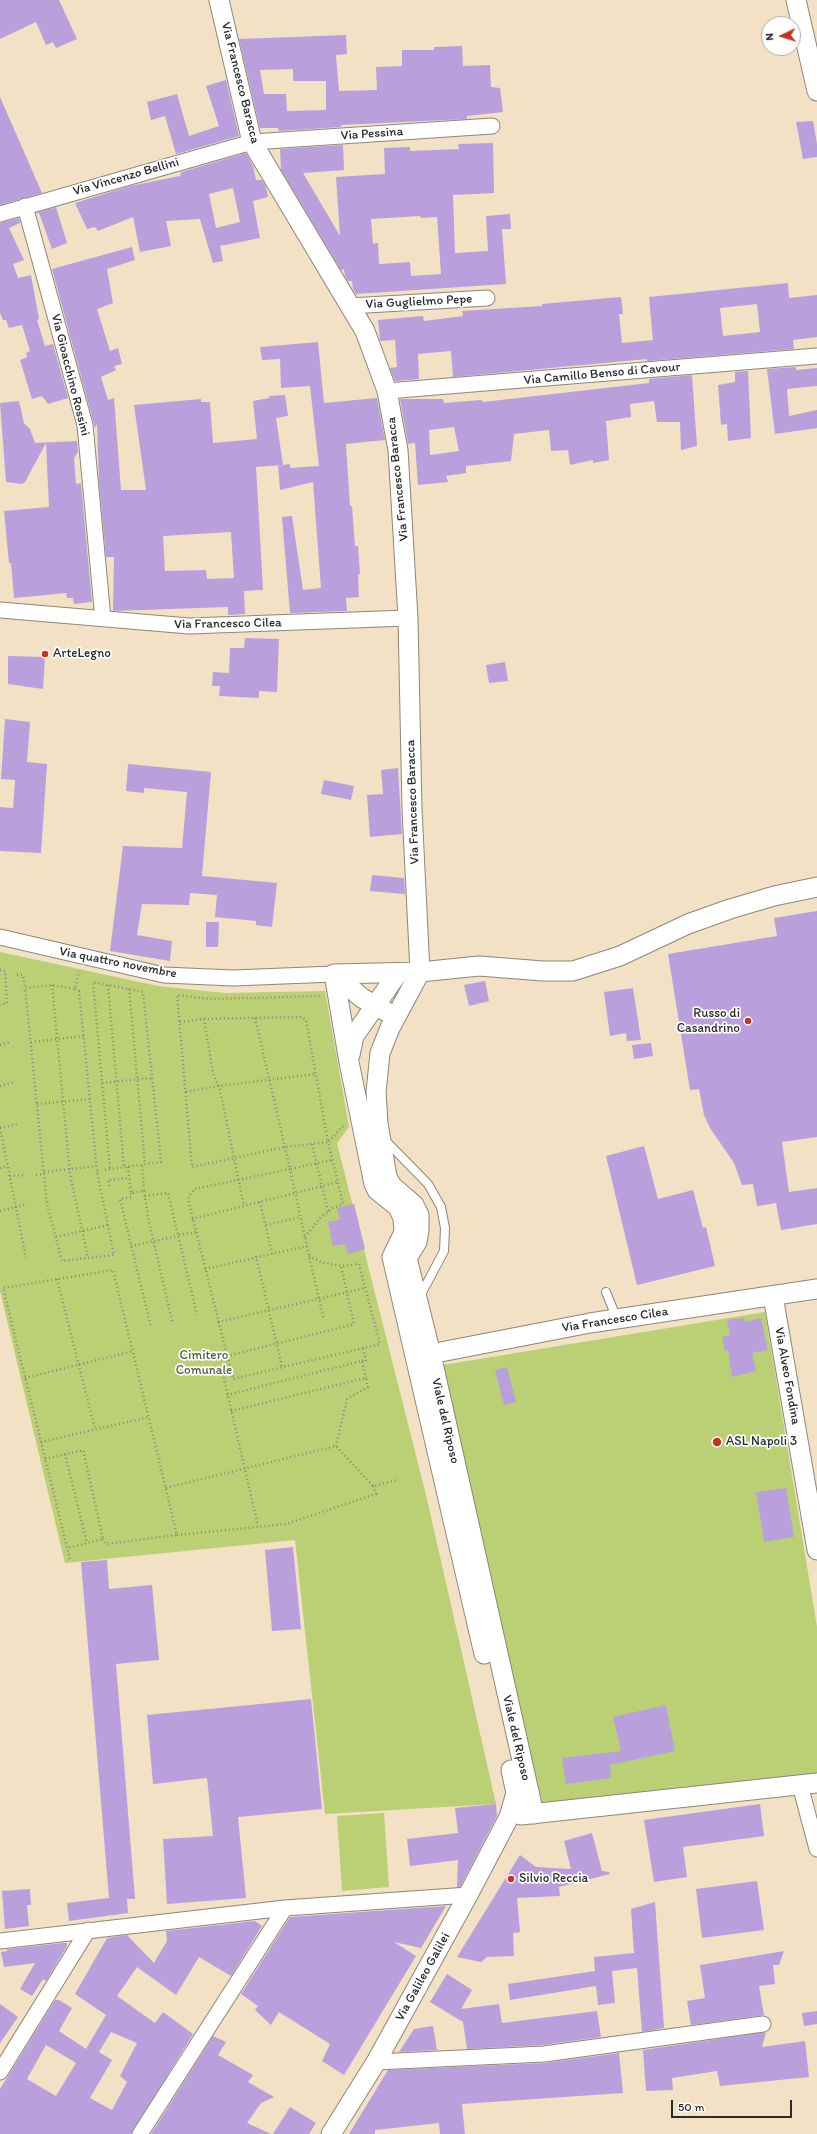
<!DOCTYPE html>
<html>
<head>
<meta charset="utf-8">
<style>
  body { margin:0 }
  #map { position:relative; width:817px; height:2134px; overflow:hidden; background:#f2e1c4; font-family:Itim,sans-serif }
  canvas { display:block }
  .north { position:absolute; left:761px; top:16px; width:40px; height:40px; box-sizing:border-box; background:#fff; border:1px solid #aaa; border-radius:50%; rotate:266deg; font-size:11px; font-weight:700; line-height:16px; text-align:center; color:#2b2b2b }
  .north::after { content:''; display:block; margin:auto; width:14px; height:18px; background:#c8321e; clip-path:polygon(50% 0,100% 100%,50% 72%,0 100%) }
  .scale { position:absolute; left:671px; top:2100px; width:121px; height:18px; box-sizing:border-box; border:2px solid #2b2b2b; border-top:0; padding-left:5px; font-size:12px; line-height:14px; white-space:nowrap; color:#2b2b2b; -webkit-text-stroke:3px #fff; paint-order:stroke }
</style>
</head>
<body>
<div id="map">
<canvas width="817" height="2134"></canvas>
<div class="north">N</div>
<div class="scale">50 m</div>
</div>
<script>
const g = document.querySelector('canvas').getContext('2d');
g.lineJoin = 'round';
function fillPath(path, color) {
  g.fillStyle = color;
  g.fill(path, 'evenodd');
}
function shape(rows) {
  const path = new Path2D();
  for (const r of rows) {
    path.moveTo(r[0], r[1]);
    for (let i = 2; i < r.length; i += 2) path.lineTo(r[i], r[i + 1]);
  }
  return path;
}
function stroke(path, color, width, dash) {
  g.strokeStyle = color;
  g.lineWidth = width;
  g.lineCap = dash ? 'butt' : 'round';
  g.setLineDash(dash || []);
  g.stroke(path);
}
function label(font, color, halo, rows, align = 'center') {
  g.font = font + ' Itim,sans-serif';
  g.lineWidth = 3.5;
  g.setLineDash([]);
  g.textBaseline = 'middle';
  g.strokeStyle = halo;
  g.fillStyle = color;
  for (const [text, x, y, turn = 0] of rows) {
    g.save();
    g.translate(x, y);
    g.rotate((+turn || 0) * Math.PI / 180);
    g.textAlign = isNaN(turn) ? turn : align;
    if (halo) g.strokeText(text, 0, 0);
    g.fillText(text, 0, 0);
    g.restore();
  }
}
fillPath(shape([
  [0,952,158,986,225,993,325,991,349,1127,337,1143,427,1499,496,1804,325,1814,295,1540,65,1563,0,1291],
  [765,1312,817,1627,817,1773,541,1805,443,1365],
  [384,1813,389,1887,342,1891,337,1816]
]), '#bbd074');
fillPath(shape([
  [0,0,59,0,77,39,56,48,53,42,46,45,36,22,0,39],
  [346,35,347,54,336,55,339,91,377,90,376,67,402,66,402,50,434,50,434,47,462,46,463,66,490,65,491,87,500,88,503,112,467,116,467,119,341,125,341,127,279,131,278,128,260,128,239,39],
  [293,69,293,81,326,81,326,110,287,111,286,94,264,94,260,70],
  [226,80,239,136,176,154,165,116,151,120,147,102,177,94,189,136,219,126,206,86],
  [0,97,42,193,0,205],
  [813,121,817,144,817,157,803,159,796,122],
  [493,143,494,193,453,195,455,253,488,251,486,216,510,214,511,229,502,229,506,284,356,294,353,289,352,281,348,281,345,276,344,269,341,270,281,170,280,149,343,145,344,170,303,173,340,236,336,177,385,174,384,148,410,147,410,151,459,149,458,144],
  [420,216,421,218,437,217,441,274,411,276,410,262,379,264,378,243,373,244,371,219],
  [246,153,253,166,256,180,262,180,266,187,268,197,253,201,260,238,220,246,223,261,213,263,200,219,166,221,171,246,140,252,133,217,98,231,95,227,87,229,75,203,130,186,180,176,181,172],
  [233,188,240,222,216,228,209,194],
  [56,207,67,243,52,249,39,213,36,213],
  [19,218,20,223,9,228,24,260,13,264,18,278,31,275,39,319,37,320,45,346,53,344,68,398,48,404,42,396,32,399,20,360,27,357,26,353,30,351,22,325,9,328,6,320,3,320,0,313,0,223],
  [132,247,135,260,107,269,113,303,97,309,110,351,118,348,122,364,114,366,116,370,101,377,108,400,114,398,121,490,146,490,134,405,201,399,201,402,210,402,213,443,257,439,253,401,269,398,269,396,285,395,288,416,276,418,283,465,290,464,290,468,319,466,310,386,281,388,280,359,262,360,260,347,318,342,324,403,377,398,385,440,346,444,350,506,352,506,355,546,358,546,360,574,358,575,359,597,346,598,347,611,290,613,282,517,292,516,303,590,321,588,313,482,280,490,278,466,283,465,256,467,263,590,244,591,245,614,228,615,228,607,113,611,114,557,106,557,99,482,97,424,95,428,52,269],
  [231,532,234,578,207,579,206,570,165,571,163,536],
  [788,283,789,298,817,295,817,337,793,340,794,349,647,361,647,359,453,377,451,351,418,354,419,379,395,381,390,368,397,367,395,340,380,341,380,339,378,320,423,316,424,321,463,316,462,311,542,306,542,304,621,297,623,314,619,314,622,343,653,340,649,297],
  [757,304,760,332,723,336,720,308],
  [796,367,796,370,817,368,817,386,787,389,789,416,817,410,817,428,775,434,767,369],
  [748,371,751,438,728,441,727,424,721,425,718,385,735,382,735,372],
  [692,375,697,446,681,450,680,422,657,422,654,401,630,404,631,417,606,421,609,460,593,463,593,460,570,465,568,450,551,451,549,430,514,434,511,461,466,466,466,473,446,476,448,482,418,485,415,443,408,444,400,399,443,399,444,403,481,400,483,402,649,383,649,379],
  [454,427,459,451,430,455,429,430],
  [19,401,24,423,30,429,35,443,77,441,78,452,74,458,76,484,81,483,92,602,74,604,73,598,67,598,66,593,14,598,11,563,9,563,4,511,49,507,46,443,25,482,22,484,6,482,0,403],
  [245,638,279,639,277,692,259,691,259,698,219,696,220,686,212,686,213,672,229,673,230,648,244,648],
  [8,656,45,657,43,689,8,684],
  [505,662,508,681,489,683,486,665],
  [5,719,30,722,27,762,47,764,41,853,0,851,0,807,13,808,15,780,1,779],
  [128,764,211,772,202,876,277,883,272,927,256,925,256,921,215,917,217,895,190,893,189,905,142,904,137,935,172,941,170,961,110,951,123,846,182,848,187,792,144,788,144,793,126,791],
  [398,768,402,834,370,837,367,795,383,794,381,770],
  [324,780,354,786,351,800,321,794],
  [372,875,404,878,405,894,370,891],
  [817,911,817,1137,782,1142,789,1192,817,1188,817,1224,781,1230,776,1203,757,1206,753,1184,742,1185,734,1163,710,1128,704,1115,699,1089,690,1090,668,954,777,936,774,918],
  [206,922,219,922,218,947,206,947],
  [485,981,489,1001,469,1006,464,985],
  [633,988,641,1040,627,1041,626,1033,610,1036,604,992],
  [651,1043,653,1056,634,1059,632,1045],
  [644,1146,658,1199,693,1190,703,1228,706,1227,715,1266,637,1285,606,1156],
  [354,1204,365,1249,348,1254,345,1244,333,1246,328,1222,340,1220,337,1208],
  [744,1318,745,1322,761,1318,768,1350,752,1353,756,1371,732,1377,728,1350,725,1351,722,1337,730,1335,727,1320],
  [507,1367,516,1402,504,1405,495,1370],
  [786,1488,794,1537,764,1542,756,1492],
  [293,1547,301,1629,272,1631,265,1550],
  [107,1560,109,1589,152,1585,159,1660,116,1664,135,1899,127,1899,128,1913,69,1921,67,1903,109,1898,81,1562],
  [311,1699,322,1809,238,1817,246,1898,167,1904,163,1839,213,1836,207,1778,153,1784,147,1715],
  [666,1705,675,1751,610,1765,611,1778,566,1784,562,1758,621,1751,613,1717],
  [496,1804,497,1816,460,1887,457,1887,458,1860,410,1866,407,1839,458,1833,455,1808],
  [760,1804,764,1836,683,1847,687,1877,654,1882,644,1820],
  [592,1833,602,1871,609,1872,610,1874,559,1887,560,1896,517,1898,520,1932,513,1933,514,1956,487,1957,481,1962,457,1957,520,1855,536,1867,571,1869,564,1841],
  [757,1881,764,1930,702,1938,696,1889],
  [30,1889,31,1905,27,1905,29,1926,5,1929,2,1891],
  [655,1902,664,2028,642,2032,637,1968,612,1971,615,2003,598,2005,596,1986,510,2000,508,1984,595,1971,594,1957,634,1953,631,1909],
  [446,1906,421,1948,394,1942,416,1956,344,2075,322,2061,330,2044,279,2012,271,2025,255,2010,258,2006,241,1994,290,1917],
  [255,1921,262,1926,231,1976,199,1957,176,1995,137,1967,117,1996,155,2023,163,2012,193,2034,131,2134,0,2134,0,2089,55,2000,59,2000,72,2008,59,2031,86,2049,106,2015,75,1994,107,1938,127,1935,154,1963,167,1941,166,1931],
  [111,2032,137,2043,120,2076,127,2082,112,2110,90,2098,112,2060,99,2052],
  [46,2045,76,2063,56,2096,27,2079],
  [64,1943,67,1943,67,1946,46,1981,43,1979,32,1996,20,1989,35,1963,4,1967,1,1952,7,1951,7,1949],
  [784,1951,779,1965,773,1965,775,1984,759,1986,764,2015,691,2025,687,2001,705,1998,700,1965],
  [447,1974,472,1990,461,2009,499,2004,502,2023,597,2011,601,2037,543,2045,467,2049,463,2022,430,2002],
  [0,2004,18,2017,0,2043],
  [817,2011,817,2024,804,2026,802,2013],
  [433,2026,437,2050,399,2052,414,2029],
  [766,2032,762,2047,805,2041,809,2077,720,2086,717,2071,672,2078,673,2090,646,2091,643,2050],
  [213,2036,226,2042,218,2055,253,2075,248,2082,274,2097,261,2103,247,2123,271,2134,151,2134],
  [619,2053,623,2093,462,2104,465,2134,440,2134,439,2123,375,2130,375,2134,349,2134,388,2070,544,2063],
  [290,2107,316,2123,309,2134,273,2134]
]), '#b9a0dc');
const service = shape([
  [384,1139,428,1184,441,1207,445,1228,444,1251,419,1298],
  [606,1292,617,1319]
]);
const minor = shape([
  [25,206,85,425,103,619],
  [0,214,252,142,492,126],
  [350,306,487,298],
  [387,391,817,356],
  [0,610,189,626,408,618],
  [0,937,164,975,233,978,334,974],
  [800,1785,817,1849],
  [0,1941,285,1908,468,1895],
  [376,2062,544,2054,763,2024],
  [0,2072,88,1930],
  [140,2134,285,1908]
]);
const tertiary = shape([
  [219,0,252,142,365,331,387,391,398,450,408,618,412,809,420,972,390,1028,380,1053,376,1092,378,1123,387,1177,392,1186,414,1205,419,1215,419,1230,417,1242,407,1258,431,1354,534,1814],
  [796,0,817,91],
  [334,974,349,1062,374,1184,377,1190,398,1207,403,1218,404,1232,392,1257,484,1654],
  [334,974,420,972,479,966,543,971,573,971,620,956,688,924,730,909,774,896,817,887],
  [334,974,362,998,387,1012],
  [350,1055,354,1036,398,973],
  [773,1296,817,1550],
  [420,1356,590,1323,817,1289],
  [521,1815,817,1783],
  [331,2134,376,2062,468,1895,509,1817,516,1793,511,1770]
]);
stroke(service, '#8e8678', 10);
stroke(minor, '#8e8678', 17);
stroke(tertiary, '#8e8678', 21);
stroke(shape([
  [0,970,5,971,7,1003,0,1005],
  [17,975,23,975,25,988],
  [52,985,70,1174,88,1258],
  [108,985,124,1167],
  [75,989,79,991,97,1172,114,1255,62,1261,47,1204,25,988,52,985,75,989,79,971],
  [129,989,145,1164],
  [255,1018,290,1169,332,1160],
  [204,1019,213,1073,220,1090,244,1206],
  [180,1022,204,1019,302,1017,306,1020,328,1142,285,1147,192,1167,177,995,210,999,321,996],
  [31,1042,84,1036],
  [0,1045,10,1042],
  [102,1083,152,1078],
  [0,1086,15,1082],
  [186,1092,218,1086,316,1074],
  [37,1104,90,1099],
  [0,1128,26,1258],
  [0,1128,19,1124],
  [312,1144,328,1211],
  [128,1167,131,1193,144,1191,142,1165],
  [0,1168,8,1166],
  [105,1170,110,1169,161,1162,143,992,93,982,110,1169],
  [97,1171,101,1170],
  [44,1172,96,1166],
  [36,1175,44,1174],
  [10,1176,24,1175],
  [109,1186,108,1180,129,1178],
  [144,1191,149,1222,172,1321],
  [131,1193,131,1197,120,1199,151,1327],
  [145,1196,168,1193,197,1315],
  [260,1202,272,1253],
  [0,1211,27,1204],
  [192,1219,338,1182],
  [266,1225,301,1217],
  [179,1235,196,1232],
  [56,1237,108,1225],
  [305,1237,320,1218,333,1208,343,1204,328,1142,344,1125],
  [131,1246,178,1236],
  [256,1256,282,1367],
  [309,1256,321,1262,341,1266,359,1264,380,1344,233,1379,188,1199,194,1189,290,1169,309,1256,324,1320],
  [205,1269,307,1246],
  [57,1279,95,1429],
  [218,1322,365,1288],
  [227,1356,354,1324,341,1266],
  [362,1361,366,1361,363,1348],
  [230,1368,222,1370,258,1526],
  [25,1378,133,1351],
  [227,1395,362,1361,366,1378],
  [231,1411,366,1378,368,1387,347,1399,336,1446],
  [41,1442,149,1417],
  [65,1454,87,1543],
  [45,1459,83,1450,103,1539,68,1548],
  [166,1488,336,1446,373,1486,397,1480],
  [177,1535,286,1524,376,1494,373,1486],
  [70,1559,3,1288,113,1270,177,1535,106,1544,103,1539]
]), '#8e8678', 2.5, [1, 3]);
stroke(service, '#fff', 8);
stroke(minor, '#fff', 15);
stroke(tertiary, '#fff', 19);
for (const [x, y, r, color] of [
  [45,654,4,"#c8321e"],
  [748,1021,4,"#c8321e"],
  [717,1442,5,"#c8321e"],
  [511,1879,4,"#c8321e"]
]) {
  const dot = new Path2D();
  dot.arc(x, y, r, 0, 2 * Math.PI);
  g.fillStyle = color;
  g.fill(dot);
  stroke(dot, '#fff', 1.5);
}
label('13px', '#2b2b2b', '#fff', [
  ["Via Francesco Baracca",240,83,76],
  ["Via Pessina",372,134,-4],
  ["Via Vincenzo Bellini",126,177,-16],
  ["Via Guglielmo Pepe",419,302,-3],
  ["Via Camillo Benso di Cavour",602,374,-5],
  ["Via Gioacchino Rossini",70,375,76],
  ["Via Francesco Baracca",398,479,-96],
  ["Via Francesco Cilea",228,624,-1],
  ["Via Francesco Baracca",413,802,-92],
  ["Via quattro novembre",118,963,11],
  ["Via Francesco Cilea",615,1320,-9],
  ["Via Alveo Fondina",787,1376,80],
  ["Viale del Riposo",445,1421,77],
  ["Viale del Riposo",516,1738,77],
  ["Via Galileo Galilei",423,1977,-61]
]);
label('13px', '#2b2b2b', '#fff', [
  ["ArteLegno",53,654],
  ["Russo di",740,1014,"right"],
  ["Casandrino",740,1029,"right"],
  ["ASL Napoli 3",726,1442],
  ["Silvio Reccia",519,1879]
], 'left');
label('13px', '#565d41', '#fff', [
  ["Cimitero",204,1356],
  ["Comunale",204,1371]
]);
</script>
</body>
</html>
